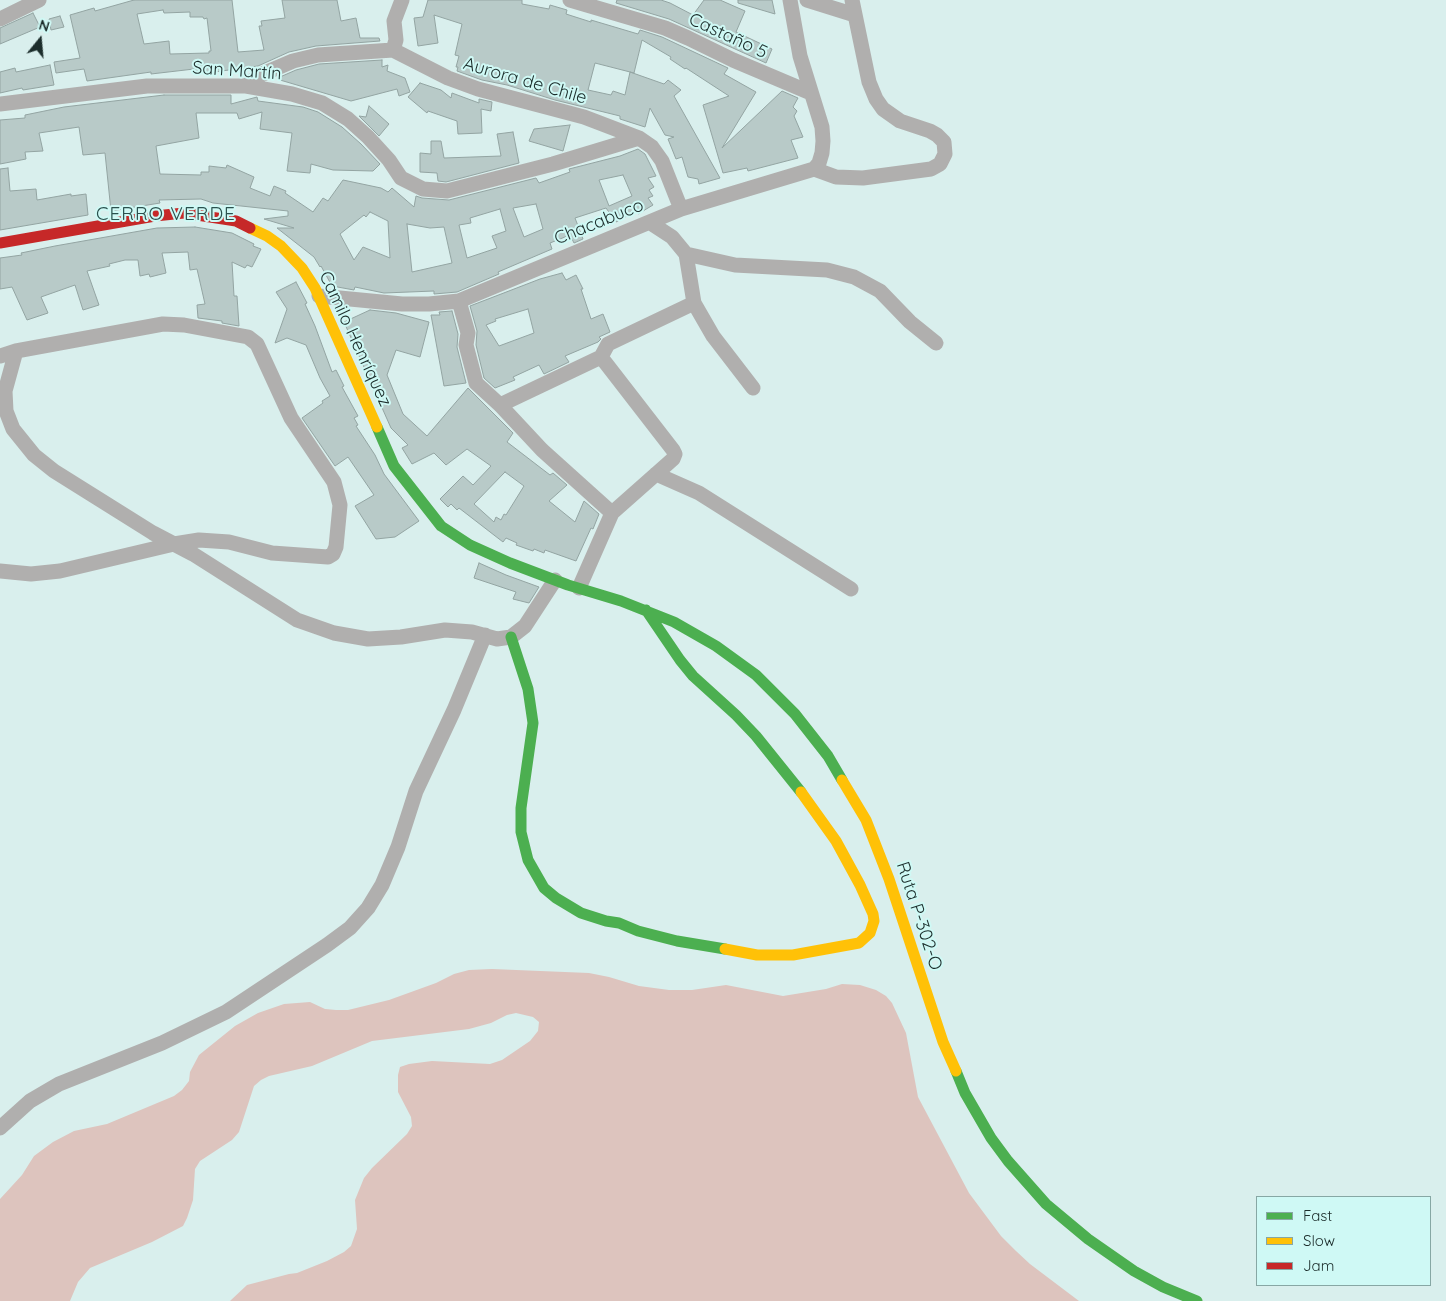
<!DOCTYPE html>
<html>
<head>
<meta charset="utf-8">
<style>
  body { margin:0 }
  #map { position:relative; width:1446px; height:1301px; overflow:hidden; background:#d9efed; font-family:Quicksand,sans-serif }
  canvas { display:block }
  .legend { position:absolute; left:1256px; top:1196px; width:175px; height:90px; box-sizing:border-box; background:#cff9f5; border:1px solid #87a7a4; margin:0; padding:6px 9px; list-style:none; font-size:15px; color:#1c2d2b }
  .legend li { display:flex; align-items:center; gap:10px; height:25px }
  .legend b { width:25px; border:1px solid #87a7a4 }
  .north { position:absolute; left:15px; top:15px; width:50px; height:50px; -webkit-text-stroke:4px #cff9f5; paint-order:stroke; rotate:17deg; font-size:14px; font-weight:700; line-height:20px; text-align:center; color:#1c2d2b }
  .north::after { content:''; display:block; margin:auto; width:18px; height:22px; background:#1c2d2b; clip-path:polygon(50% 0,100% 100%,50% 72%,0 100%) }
</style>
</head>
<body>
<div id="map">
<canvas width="1446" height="1301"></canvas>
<ul class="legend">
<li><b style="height:6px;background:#4caf50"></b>Fast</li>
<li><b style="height:6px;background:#ffc107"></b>Slow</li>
<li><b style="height:6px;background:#c62828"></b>Jam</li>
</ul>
<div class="north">N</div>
</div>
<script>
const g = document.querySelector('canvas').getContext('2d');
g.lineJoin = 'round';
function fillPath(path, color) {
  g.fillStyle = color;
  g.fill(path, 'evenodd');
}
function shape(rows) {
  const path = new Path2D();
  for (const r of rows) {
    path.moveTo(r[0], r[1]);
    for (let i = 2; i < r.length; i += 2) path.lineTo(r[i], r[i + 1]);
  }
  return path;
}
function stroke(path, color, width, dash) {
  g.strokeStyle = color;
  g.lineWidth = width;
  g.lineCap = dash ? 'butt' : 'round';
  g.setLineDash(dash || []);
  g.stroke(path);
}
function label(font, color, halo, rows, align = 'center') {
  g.font = font + ' Quicksand,sans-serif';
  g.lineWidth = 4;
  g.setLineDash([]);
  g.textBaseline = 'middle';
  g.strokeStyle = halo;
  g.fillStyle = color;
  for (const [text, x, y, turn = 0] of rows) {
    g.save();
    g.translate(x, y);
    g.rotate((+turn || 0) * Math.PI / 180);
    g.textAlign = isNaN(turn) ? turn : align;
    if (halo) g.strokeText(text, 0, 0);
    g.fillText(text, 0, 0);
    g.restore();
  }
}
fillPath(shape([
  [492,969,589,973,609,977,639,986,669,990,692,990,726,985,783,996,826,989,842,984,860,985,876,990,886,996,892,1003,906,1033,918,1097,969,1193,1001,1236,1016,1251,1030,1264,1079,1301,230,1301,247,1285,289,1274,297,1273,327,1261,344,1252,351,1246,357,1229,355,1200,364,1178,372,1168,407,1134,412,1126,411,1117,398,1092,398,1075,400,1067,409,1064,432,1061,490,1064,502,1060,530,1041,538,1031,539,1022,533,1017,516,1013,507,1015,491,1023,469,1029,372,1041,312,1066,269,1076,261,1080,254,1086,239,1132,232,1140,200,1161,195,1169,193,1200,187,1218,183,1226,152,1242,90,1268,78,1282,70,1301,0,1301,0,1199,22,1175,34,1156,53,1142,74,1131,107,1124,174,1096,182,1090,189,1081,190,1072,199,1055,235,1026,258,1013,284,1004,310,1002,325,1009,336,1010,348,1010,389,1000,436,983,454,974,469,970]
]), '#ddc4be');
const building = shape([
  [134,0,232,0,238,52,264,50,259,26,262,26,261,21,285,18,282,0,337,0,341,21,356,18,360,38,379,38,380,41,316,46,289,52,258,66,207,73,194,73,194,69,151,74,151,72,87,81,84,69,56,73,54,62,80,58,70,15,94,8,95,11,134,0],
  [163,10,164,13,190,12,190,17,203,17,204,19,207,18,211,51,209,51,209,53,170,54,169,41,144,44,137,14,163,10],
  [428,0,522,0,522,4,549,9,550,5,567,10,566,14,591,22,591,20,638,34,640,30,662,37,728,68,724,74,756,92,722,148,782,91,798,98,793,107,797,111,794,116,803,137,791,140,798,158,748,171,747,168,723,173,703,105,729,96,686,68,685,69,670,59,671,57,642,40,634,73,595,63,588,90,611,95,613,91,625,95,630,72,664,84,668,80,681,90,674,96,720,178,699,184,698,179,688,177,682,157,676,159,668,139,674,137,665,135,650,108,645,127,620,119,620,116,555,100,507,85,482,80,457,71,458,67,456,67,459,56,455,55,462,24,434,15,438,43,418,46,414,18,423,17,428,0],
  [617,0,661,0,670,3,693,15,704,0,720,0,745,11,736,32,772,49,766,63,669,19,616,3,617,0],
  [738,0,772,0,775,14,738,3,738,0],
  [33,13,40,27,0,44,0,28,33,13],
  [60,16,64,27,51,30,49,19,60,16],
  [382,60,382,67,388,65,387,71,405,78,410,92,399,96,397,89,351,101,280,80,280,77,296,70,319,64,382,60],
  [50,65,54,85,23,90,22,88,0,93,0,72,15,68,16,72,50,65],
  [420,83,441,90,451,98,452,93,479,103,479,99,492,102,491,111,481,109,482,133,458,134,457,121,428,111,427,113,408,97,420,83],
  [164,95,231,95,231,104,257,97,258,101,303,107,318,112,342,127,361,144,380,164,373,171,333,170,311,164,310,173,287,171,292,133,260,129,262,112,239,119,237,113,196,113,199,138,156,146,160,174,201,175,201,172,209,172,209,166,226,168,227,165,254,177,250,188,270,196,274,186,286,191,285,193,313,212,323,198,328,201,343,180,381,188,388,192,392,188,414,207,416,196,422,198,449,200,536,178,539,183,570,172,569,169,620,156,638,149,645,154,656,176,648,178,654,187,649,190,653,196,648,198,653,205,638,214,636,211,616,222,606,208,575,218,583,239,574,243,570,235,550,243,552,249,498,272,499,274,457,292,434,294,434,291,384,293,355,287,354,290,332,286,321,266,320,267,314,257,277,228,294,228,264,219,288,216,288,211,213,203,201,199,159,200,160,203,111,211,105,153,83,155,79,127,39,133,43,151,25,152,26,159,0,164,0,120,25,118,25,115,64,107,164,95],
  [623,175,632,196,609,206,599,180,623,175],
  [536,204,543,229,524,237,513,208,536,204],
  [500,209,506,231,492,236,497,248,467,258,459,225,471,223,470,218,500,209],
  [370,212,388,221,390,258,363,247,354,260,340,234,364,215,366,217,370,212],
  [407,224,430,228,444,227,452,263,412,272,407,224],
  [369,106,389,124,379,136,359,116,366,117,369,106],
  [570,125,563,151,529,141,534,129,570,125],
  [513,132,519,163,446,182,438,181,437,173,420,172,420,153,431,154,431,141,441,141,444,158,501,156,497,134,513,132],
  [8,168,10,191,36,189,37,200,71,194,71,196,86,194,88,215,0,230,0,169,8,168],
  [195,227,232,233,254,244,253,246,261,249,252,267,247,265,245,268,232,262,234,296,237,296,239,326,222,323,222,321,198,318,197,305,205,304,197,269,190,270,188,252,162,253,166,273,150,277,149,274,140,276,138,260,125,260,109,264,110,266,87,271,99,305,83,310,75,285,41,297,48,313,27,320,12,287,0,289,0,258,22,255,21,253,55,246,157,228,195,227],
  [562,273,566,280,576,275,583,289,581,289,591,319,603,314,610,332,599,337,601,339,598,342,565,356,569,362,544,374,539,365,513,377,515,380,495,388,484,378,476,345,477,331,470,306,540,279,562,273],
  [528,309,534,333,499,346,486,325,496,321,495,319,528,309],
  [296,282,307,303,305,304,315,326,332,372,336,370,344,386,342,387,358,416,354,418,358,425,356,426,375,455,384,474,419,521,395,537,376,539,355,506,374,495,348,457,335,466,302,418,323,403,322,401,330,396,320,378,306,345,287,338,275,343,287,309,276,292,296,282],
  [370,310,396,313,429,322,420,357,396,350,387,375,403,414,427,436,468,388,513,433,507,442,550,475,553,473,567,485,549,501,575,522,584,501,599,514,593,529,591,528,576,561,545,550,544,553,534,549,533,551,516,545,517,543,506,538,503,542,459,508,457,510,451,504,448,507,440,499,463,476,473,485,491,466,467,449,446,465,434,453,412,464,402,448,408,445,391,428,344,322,370,310],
  [505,472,524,486,506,515,504,514,501,520,496,517,494,522,474,504,505,472],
  [452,311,458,334,457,347,466,383,444,386,431,315,440,315,439,312,452,311],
  [479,563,506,575,539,587,529,603,513,599,516,592,474,578,479,563]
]);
fillPath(building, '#b8cac8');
stroke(building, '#93a4a2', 1);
stroke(shape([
  [570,0,665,28,688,38,733,60,811,93],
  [807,0,855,15],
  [0,19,39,0],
  [393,50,396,40,394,21,402,0],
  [246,86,258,76,293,61,318,55,393,50,448,78,478,89,584,117,639,138,652,147,662,161,681,209],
  [0,104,147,86,246,86,292,94,322,103,348,119,368,137,389,160,401,178,423,189,447,191,553,164,639,138],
  [814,169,836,177,863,178,931,169,940,164,945,154,944,142,937,135,930,131,900,121,883,109,876,99,869,82,852,0],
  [649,222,672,237,686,254,694,303,713,336,753,388],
  [686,254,735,265,827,270,854,277,880,291,910,322,936,343],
  [319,296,402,304,429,304,459,301,681,209,814,169,819,163,822,153,823,141,822,127,800,56,790,0],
  [459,301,468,333,466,345,476,383,500,405,542,450,612,513],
  [16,351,5,391,6,411,13,429,34,455,54,471,153,533,193,554,297,620,334,633,368,639,401,637,445,630,472,632,497,639,511,637,525,626,555,580],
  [0,356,16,351,163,324,184,325,248,337,257,344,291,418,334,482,340,505,336,547,333,554,328,557,272,553,229,542,199,540,174,544,60,571,31,574,0,571],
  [500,405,601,357,608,344,694,303],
  [656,474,699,493,851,589],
  [579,588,612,513,673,459,675,454,673,450,601,357],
  [0,1128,30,1101,59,1084,162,1043,226,1012,327,945,350,928,368,908,382,885,398,847,416,791,454,710,485,635]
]), '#b0afae', 15);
stroke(shape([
  [377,427,394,466,441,526,470,545,510,563,568,585,621,601,674,622,716,646,756,675,795,714,828,756,842,780],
  [646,610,680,660,693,676,736,715,756,736,801,792],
  [511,637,528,689,533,723,521,808,521,832,528,860,544,888,556,898,581,913,606,921,619,923,638,931,677,941,725,949],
  [956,1071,965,1093,991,1138,1008,1161,1046,1204,1088,1239,1134,1271,1163,1287,1197,1301]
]), '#4caf50', 11);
stroke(shape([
  [250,228,267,236,281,246,302,268,315,288,377,427],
  [842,780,866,820,889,879,943,1042,956,1071],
  [725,949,757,955,793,955,859,943,870,933,874,921,873,914,860,885,836,841,801,792]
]), '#ffc107', 11);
stroke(shape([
  [0,243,155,216,184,213,236,221,250,228]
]), '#c62828', 11);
label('18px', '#1c2d2b', '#cff9f5', [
  ["Castaño 5",728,36,25],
  ["San Martín",237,71,4],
  ["Aurora de Chile",525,81,16],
  ["Chacabuco",599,222,-22],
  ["Camilo Henríquez",355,339,65],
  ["Ruta P-302-O",919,916,72]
]);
g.letterSpacing = '1px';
label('19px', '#2b514e', '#cff9f5', [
  ["CERRO VERDE",166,214]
]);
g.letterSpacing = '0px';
</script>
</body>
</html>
